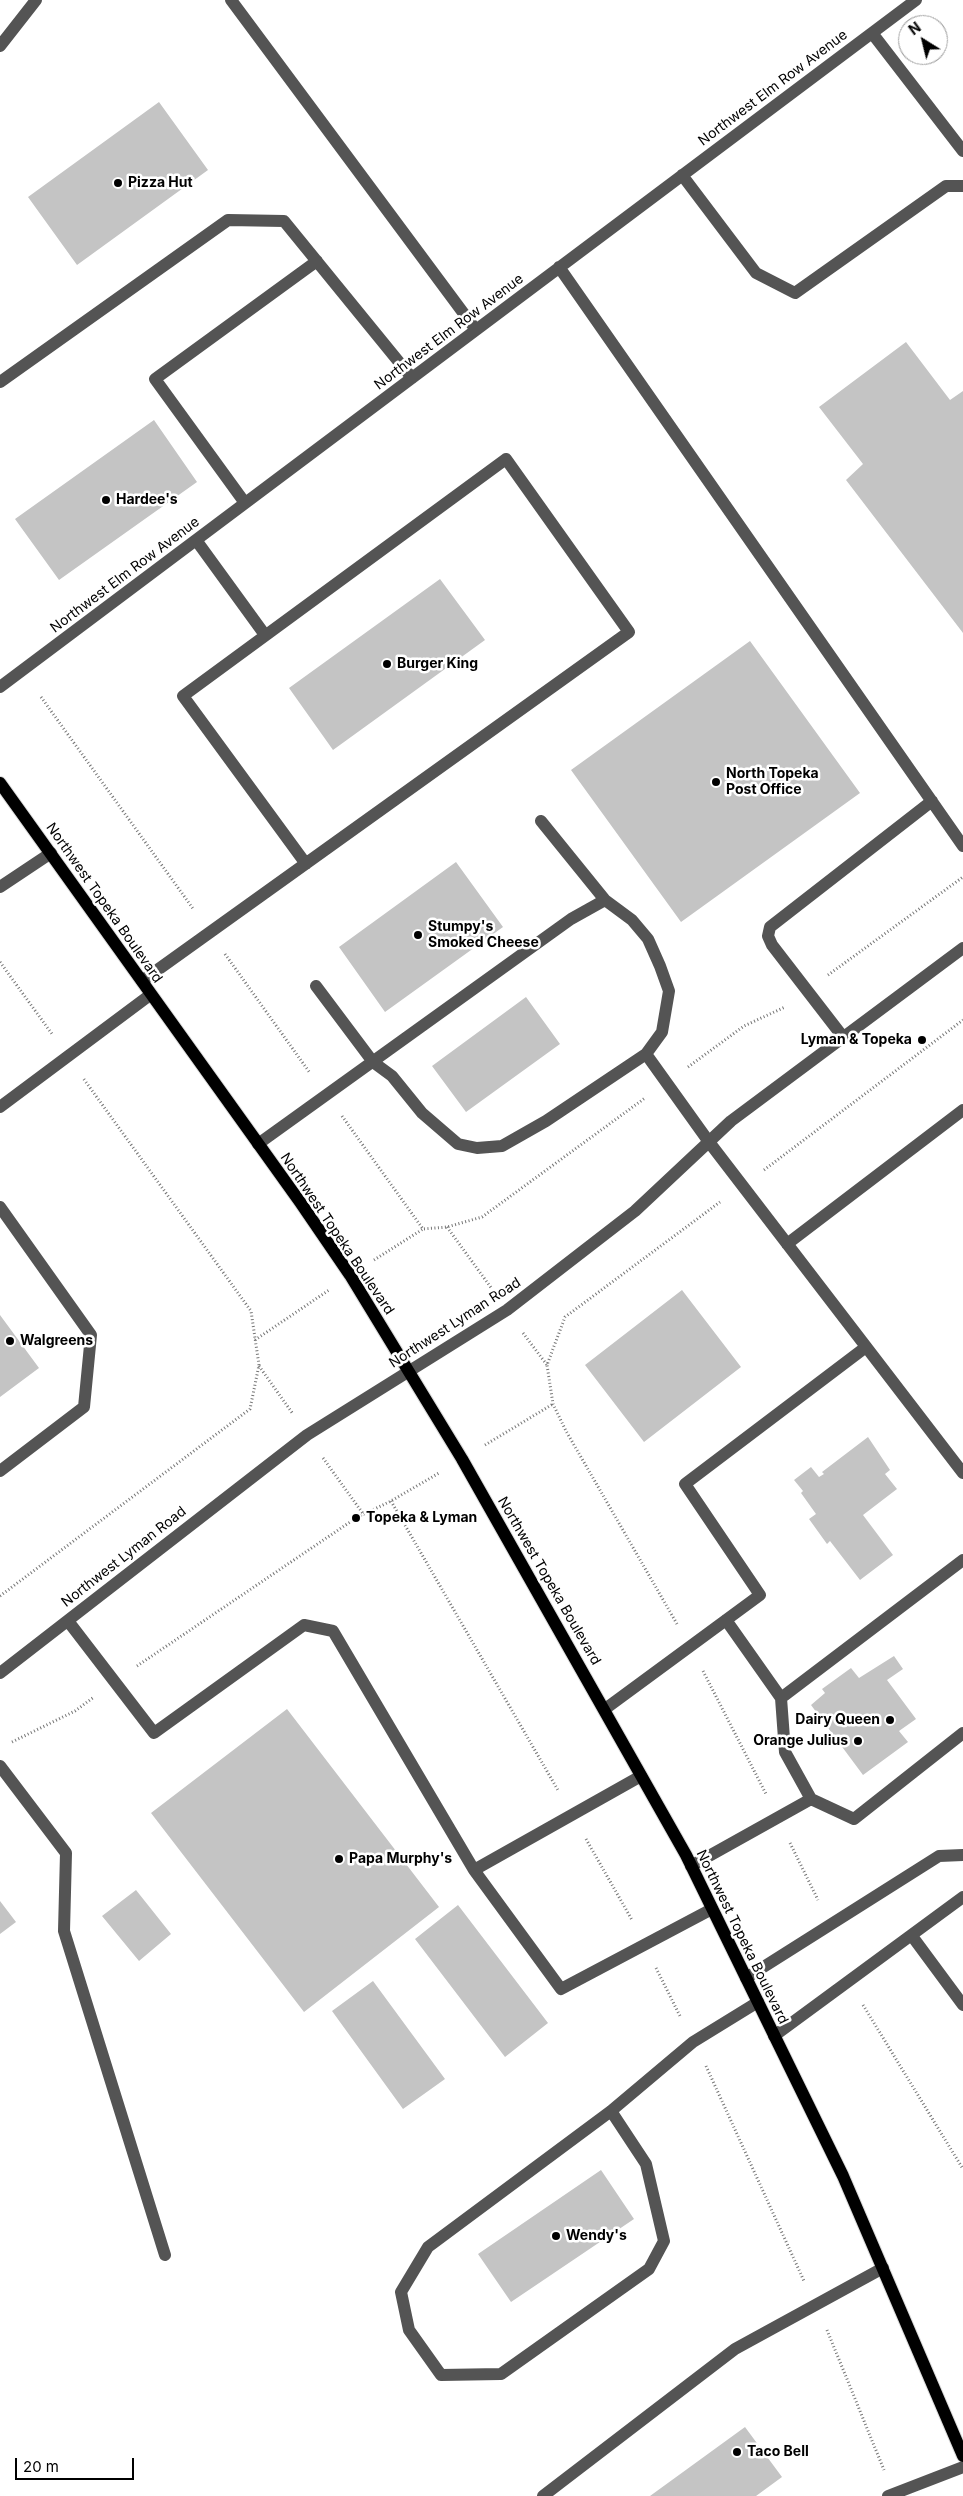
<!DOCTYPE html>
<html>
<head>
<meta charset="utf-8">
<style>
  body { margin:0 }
  #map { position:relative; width:963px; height:2496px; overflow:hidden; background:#fff; font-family:Inter,sans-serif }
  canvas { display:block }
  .north { position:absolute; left:898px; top:15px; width:50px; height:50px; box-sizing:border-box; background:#fff; border:1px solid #999; border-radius:50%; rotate:324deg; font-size:14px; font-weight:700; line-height:20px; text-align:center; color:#000 }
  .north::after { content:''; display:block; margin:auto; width:18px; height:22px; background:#000; clip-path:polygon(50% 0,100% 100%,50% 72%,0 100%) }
  .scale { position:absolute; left:15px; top:2458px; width:119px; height:22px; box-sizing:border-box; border:2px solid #000; border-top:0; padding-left:6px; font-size:15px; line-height:18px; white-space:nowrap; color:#000; -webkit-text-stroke:4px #fff; paint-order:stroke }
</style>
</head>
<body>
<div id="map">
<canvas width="963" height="2496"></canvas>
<div class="north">N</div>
<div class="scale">20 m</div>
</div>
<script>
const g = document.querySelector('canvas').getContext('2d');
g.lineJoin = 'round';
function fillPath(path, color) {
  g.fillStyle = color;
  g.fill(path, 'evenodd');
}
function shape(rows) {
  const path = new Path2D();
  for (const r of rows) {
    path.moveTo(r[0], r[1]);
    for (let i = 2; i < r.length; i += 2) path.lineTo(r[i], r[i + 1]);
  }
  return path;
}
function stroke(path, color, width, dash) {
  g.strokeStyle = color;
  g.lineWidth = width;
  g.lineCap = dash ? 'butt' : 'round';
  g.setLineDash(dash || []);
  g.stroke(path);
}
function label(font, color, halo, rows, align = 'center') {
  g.font = font + ' Inter,sans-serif';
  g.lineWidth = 5;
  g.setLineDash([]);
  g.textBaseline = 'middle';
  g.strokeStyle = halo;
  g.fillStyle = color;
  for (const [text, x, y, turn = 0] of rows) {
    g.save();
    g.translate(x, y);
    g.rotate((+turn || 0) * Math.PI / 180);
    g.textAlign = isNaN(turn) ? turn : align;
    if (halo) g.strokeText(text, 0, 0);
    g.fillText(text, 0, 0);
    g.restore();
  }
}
fillPath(shape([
  [159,102,208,170,77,265,28,197],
  [906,342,950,400,963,391,963,633,846,480,863,464,819,407],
  [154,420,197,482,59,580,15,519],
  [440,579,485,640,333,750,289,688],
  [750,641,860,793,681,922,571,770],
  [456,862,503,927,385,1012,339,947],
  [526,997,560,1044,466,1112,432,1066],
  [682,1290,741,1367,644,1442,585,1365],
  [0,1315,39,1368,0,1397],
  [868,1437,890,1470,885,1474,897,1489,863,1515,893,1555,860,1580,830,1541,827,1544,809,1519,816,1514,801,1493,803,1491,794,1480,811,1467,819,1477,824,1474,822,1472],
  [894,1656,903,1669,887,1680,916,1719,899,1731,908,1742,863,1775,811,1705,825,1693,822,1689,851,1668,859,1678],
  [287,1709,439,1907,304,2012,151,1813],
  [136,1890,171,1934,139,1961,102,1916],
  [0,1901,16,1922,0,1934],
  [458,1905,548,2023,505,2057,415,1939],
  [373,1981,445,2079,403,2109,332,2011],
  [601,2170,634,2219,511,2302,478,2254],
  [745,2427,782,2477,756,2496,650,2496]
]), '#c4c4c4');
const major = shape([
  [0,783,300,1202,350,1275,462,1459,686,1855,843,2176,963,2456]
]);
stroke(major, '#dbdbdb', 14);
stroke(shape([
  [41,697,194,910],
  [225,954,310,1073],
  [0,962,52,1034],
  [828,975,963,877],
  [688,1067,744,1026,785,1007],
  [342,1116,423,1229,447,1227,482,1217,645,1098],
  [764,1170,963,1020],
  [447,1227,492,1289],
  [374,1260,423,1229],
  [523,1333,547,1365],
  [255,1340,329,1290],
  [259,1366,293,1414],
  [485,1445,553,1404],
  [323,1458,364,1515],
  [391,1501,559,1792],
  [0,1596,250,1409,259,1365,251,1311,83,1078],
  [677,1624,566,1431,553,1404,547,1365,565,1317,720,1202],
  [137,1666,356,1518,391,1501,439,1473],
  [703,1671,766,1794],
  [12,1742,75,1711,94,1697],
  [586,1839,632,1920],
  [790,1843,818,1900],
  [656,1968,681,2018],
  [863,2005,963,2169],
  [706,2066,804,2281],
  [827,2330,884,2470]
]), '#767676', 3, [1, 2.5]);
stroke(shape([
  [231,0,476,330],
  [872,33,963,151],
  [0,46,36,0],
  [682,175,756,273,795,293,946,186,963,186],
  [559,267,963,846],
  [0,382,228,220,284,221,412,378],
  [245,503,155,379,317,261],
  [196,540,265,635],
  [0,687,916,0],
  [0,887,51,853],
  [142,981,629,632,506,459,183,696,306,864],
  [316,986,373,1062,392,1076,422,1113,458,1144,477,1148,502,1146,546,1121,646,1054,662,1032,669,991,660,966,648,939,632,920,605,900,541,821],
  [843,1037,772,945,768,936,770,927,932,801],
  [646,1054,709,1142,963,1473],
  [0,1107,150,995],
  [258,1144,571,919,605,900],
  [0,1207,91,1335,84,1407,0,1471],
  [787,1244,963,1110],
  [726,1620,781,1698],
  [68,1621,154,1733,304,1625,333,1631,474,1870,561,1989,712,1909],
  [0,1673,307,1435,507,1310,635,1211,731,1121,963,948],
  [605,1709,760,1595,685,1484,866,1347],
  [0,1766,66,1853,64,1931,165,2255],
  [811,1799,785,1752,781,1698,963,1560],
  [691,1866,811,1799,854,1819,963,1733],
  [474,1870,641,1776],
  [912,1936,963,2005],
  [746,1978,939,1856,963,1855],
  [774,2036,963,1897],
  [611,2111,646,2164,664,2241,649,2269,501,2374,441,2375,409,2330,401,2292,428,2247,611,2111,693,2042,758,2002],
  [543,2496,735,2349,883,2268],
  [888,2496,963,2467]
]), '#545454', 12);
stroke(major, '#000', 12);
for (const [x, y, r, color] of [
  [118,183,5,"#000"],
  [106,500,5,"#000"],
  [387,664,5,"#000"],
  [716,782,5,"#000"],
  [418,935,5,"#000"],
  [922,1040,5,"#000"],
  [10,1341,5,"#000"],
  [356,1518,5,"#000"],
  [890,1720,5,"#000"],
  [858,1741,5,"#000"],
  [339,1859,5,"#000"],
  [556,2236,5,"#000"],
  [737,2452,5,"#000"]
]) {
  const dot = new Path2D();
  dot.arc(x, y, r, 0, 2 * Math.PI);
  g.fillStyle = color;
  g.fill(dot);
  stroke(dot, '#fff', 2);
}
label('14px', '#000', '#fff', [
  ["Northwest Elm Row Avenue",773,88,-37],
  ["Northwest Elm Row Avenue",449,332,-37],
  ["Northwest Elm Row Avenue",125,575,-37],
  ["Northwest Topeka Boulevard",104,903,55],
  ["Northwest Topeka Boulevard",337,1234,56],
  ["Northwest Lyman Road",455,1323,-33],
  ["Northwest Lyman Road",124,1557,-38],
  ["Northwest Topeka Boulevard",549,1581,60],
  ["Northwest Topeka Boulevard",742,1937,64]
]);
label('bold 14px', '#000', '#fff', [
  ["Pizza Hut",128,183],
  ["Hardee's",116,500],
  ["Burger King",397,664],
  ["North Topeka",726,774],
  ["Post Office",726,790],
  ["Stumpy's",428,927],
  ["Smoked Cheese",428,943],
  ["Lyman & Topeka",912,1040,"right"],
  ["Walgreens",20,1341],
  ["Topeka & Lyman",366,1518],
  ["Dairy Queen",880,1720,"right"],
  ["Orange Julius",848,1741,"right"],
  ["Papa Murphy's",349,1859],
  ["Wendy's",566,2236],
  ["Taco Bell",747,2452]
], 'left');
</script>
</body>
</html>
